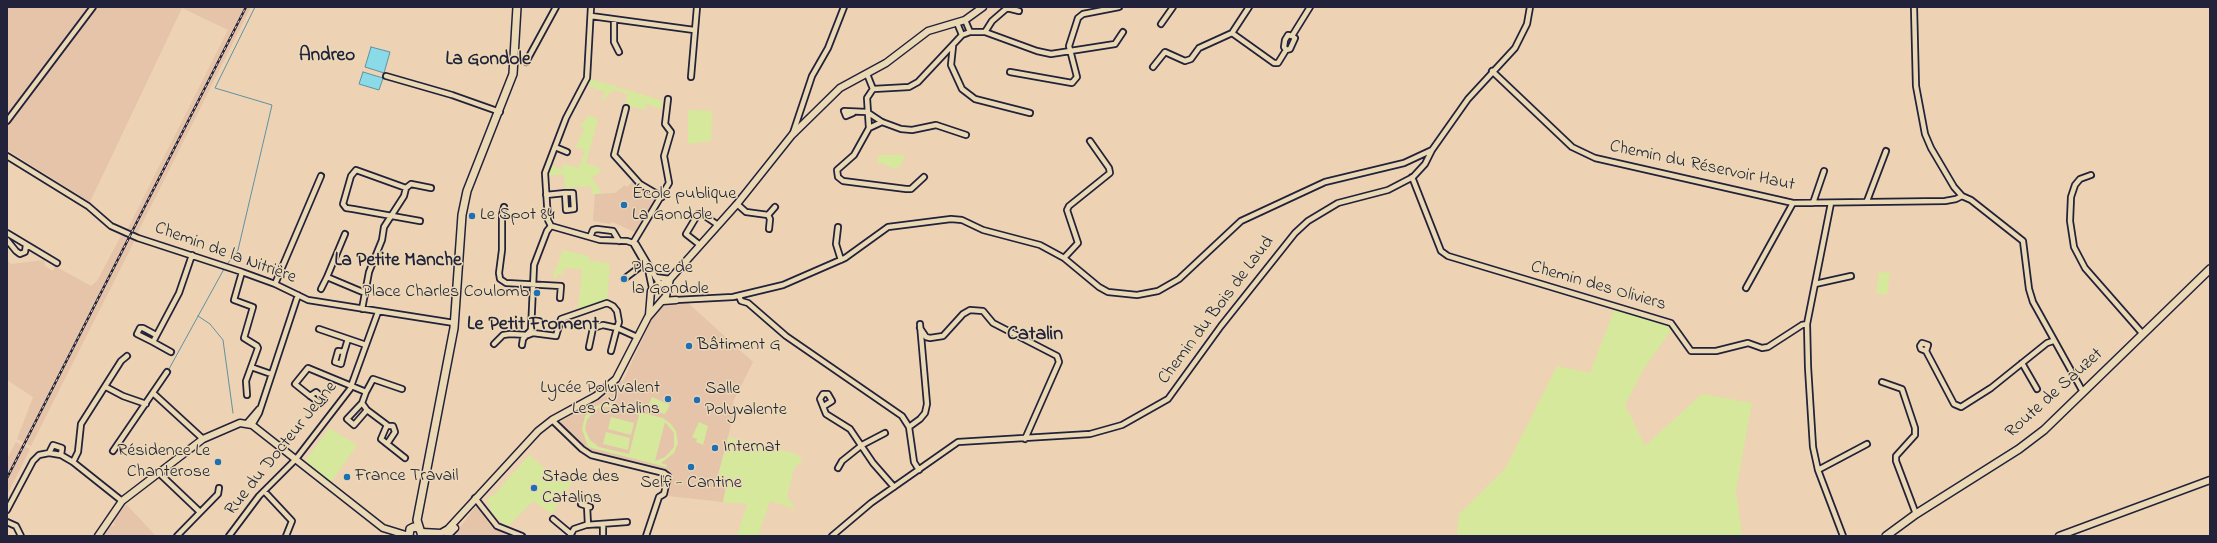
<!DOCTYPE html>
<html>
<head>
<meta charset="utf-8">
<style>
  body { margin:0 }
  #map { position:relative; width:2217px; height:543px; overflow:hidden; background:#edd3b3; font-family:"Indie Flower",sans-serif }
  canvas { display:block }
  .frame { position:absolute; inset:0; border:8px solid #22223b; pointer-events:none }
</style>
</head>
<body>
<div id="map">
<canvas width="2217" height="543"></canvas>
<div class="frame"></div>
</div>
<script>
const g = document.querySelector('canvas').getContext('2d');
g.lineJoin = 'round';
function fillPath(path, color) {
  g.fillStyle = color;
  g.fill(path, 'evenodd');
}
function shape(rows) {
  const path = new Path2D();
  for (const r of rows) {
    path.moveTo(r[0], r[1]);
    for (let i = 2; i < r.length; i += 2) path.lineTo(r[i], r[i + 1]);
  }
  return path;
}
function stroke(path, color, width, dash) {
  g.strokeStyle = color;
  g.lineWidth = width;
  g.lineCap = dash ? 'butt' : 'round';
  g.setLineDash(dash || []);
  g.stroke(path);
}
function label(font, color, halo, rows, align = 'center') {
  g.font = font + ' "Indie Flower",sans-serif';
  g.lineWidth = 3;
  g.setLineDash([]);
  g.textBaseline = 'middle';
  g.strokeStyle = halo;
  g.fillStyle = color;
  for (const [text, x, y, turn = 0] of rows) {
    g.save();
    g.translate(x, y);
    g.rotate((+turn || 0) * Math.PI / 180);
    g.textAlign = isNaN(turn) ? turn : align;
    if (halo) g.strokeText(text, 0, 0);
    g.fillText(text, 0, 0);
    g.restore();
  }
}
fillPath(shape([
  [7,7,251,7,137,234,127,230,228,30,182,8,90,202,7,150],
  [634,180,639,186,657,198,639,230,635,232,612,222,610,224,593,221,595,194,615,193,625,185,627,187],
  [122,234,135,240,31,446,17,439,33,397,7,380,7,260,11,264,44,260,45,266,53,271,55,266,91,286,97,281],
  [686,301,753,362,733,402,735,410,716,483,726,487,723,502,668,496,671,486,670,471,594,453,577,441,560,425,561,421,606,396,624,379,657,308,665,302],
  [16,442,30,449,7,495,7,459],
  [126,504,156,536,102,536,108,527,115,525,113,521],
  [475,507,479,507,489,524,508,536,456,536,455,534]
]), '#e5c4a9');
fillPath(shape([
  [591,79,663,101,661,109,646,104,645,110,625,105,628,94,614,90,605,97,603,102,601,101,605,92,587,85],
  [688,110,712,111,711,141,688,144],
  [589,115,598,119,586,163,599,168,601,171,592,178,602,193,592,194,591,186,565,188,564,175,547,175,551,165,561,170,564,164,579,168,585,150,576,147,584,128,580,126],
  [879,155,905,155,902,164,896,169,877,162],
  [563,250,589,256,589,261,610,263,607,300,578,311,582,269,564,268,563,275,557,274,557,278,553,278,554,269,556,270],
  [1879,272,1890,273,1887,295,1876,293],
  [1614,310,1674,326,1643,370,1625,405,1645,446,1702,394,1752,403,1736,490,1742,536,1457,536,1459,514,1505,469,1557,366,1590,373],
  [652,397,670,405,665,414,647,409],
  [607,404,663,418,671,424,676,431,678,443,674,453,661,463,667,465,666,467,588,447,582,429,585,416,596,406],
  [600,407,610,407,639,415,629,454,599,447,590,440,585,429,587,420,594,411],
  [665,422,674,433,674,447,665,457,655,461],
  [611,417,634,423,631,435,608,429],
  [699,422,708,426,703,445,696,442,697,439,692,437],
  [329,428,357,445,331,482,305,461],
  [606,432,630,438,628,450,603,444],
  [728,437,797,454,802,462,794,468,787,497,796,509,770,501,758,536,737,536,747,504,723,502,726,487,716,484],
  [529,455,556,478,561,475,573,481,552,514,533,501,507,527,492,513,487,498,494,495]
]), '#d6e89b');
const water = shape([
  [371,47,390,52,384,73,365,67,371,47],
  [363,72,383,78,379,90,359,84,363,72]
]);
fillPath(water, '#8adae8');
stroke(water, '#6090a3', 1);
stroke(shape([
  [228,263,238,250,272,105,215,88,255,7],
  [198,316,210,324,223,340,233,413],
  [169,369,224,269]
]), '#6090a3', 1);
const minor = shape([
  [1914,7,1916,86,1925,134,1931,148,1954,187,1962,196,1971,200,2023,241,2029,289,2033,302,2083,392],
  [591,16,694,30],
  [614,20,614,42,619,52],
  [965,20,970,32],
  [957,23,962,35],
  [1161,24,1173,7],
  [985,32,992,21,1007,8,1019,11],
  [1232,33,1274,63,1278,63,1286,50,1290,49,1295,38,1292,36,1288,35,1285,40,1284,47,1286,50],
  [1292,36,1310,7],
  [953,46,951,65,962,89,975,99,1030,113],
  [526,62,556,7],
  [1153,67,1165,52,1185,61,1191,59,1199,48,1232,33,1249,7],
  [1492,71,1572,147,1595,158,1793,203,1945,201,1956,199,1962,196],
  [1010,72,1072,83,1077,77,1069,46,1078,18,1083,14,1119,7],
  [867,74,873,89],
  [386,76,452,95,500,112],
  [691,77,697,7],
  [873,89,909,87,918,82,962,35,970,32,985,32,1037,51,1051,54,1115,44,1123,32],
  [873,89,867,98,869,128,854,155,837,170,838,177,843,181,906,189,911,189,924,177],
  [626,108,614,155,640,184,662,197],
  [853,113,846,116,844,111,867,112,882,122,901,129,912,130,936,125,966,135],
  [7,121,93,7],
  [869,128,882,122],
  [793,133,812,76,828,48,844,7],
  [555,147,567,152],
  [7,156,88,206,111,226,138,238,242,272,275,284,308,300,454,323],
  [2091,175,2080,179,2075,185,2071,197,2070,221,2074,247,2085,268,2142,333],
  [1412,177,1441,251,1448,256,1671,323,1691,351,1716,351,1748,343,1762,348,1768,347,1802,325,1807,324],
  [406,188,356,170,351,176,343,204,346,208,353,209,420,221],
  [546,195,565,193,573,193,574,209,566,210,565,193],
  [1867,201,1886,151],
  [1813,203,1824,171],
  [1831,203,1807,324,1808,367,1813,447,1818,470,1843,536],
  [737,204,746,212,768,215,775,207],
  [504,207,502,215,502,250,499,273,500,279,506,283,561,286,560,298],
  [768,215,770,219,769,229],
  [551,226,548,220,545,173,566,118,587,78,591,7],
  [551,226,600,240,627,241,636,244,659,283],
  [838,227,836,244,841,260],
  [7,233,57,263],
  [345,234,327,277,365,293],
  [590,237,593,230,597,229,613,231,619,241],
  [7,240,16,251,20,254,25,252,26,245],
  [633,243,669,183,664,156,671,132,665,124,668,99],
  [633,243,648,269,652,288],
  [700,245,686,234,698,214,702,214,718,225],
  [1064,258,1078,243,1067,210,1069,206,1110,173,1109,168,1090,141],
  [242,272,234,300,253,307,244,338,257,346,258,348,246,381,247,395],
  [655,277,670,279],
  [624,279,645,263],
  [275,284,321,176],
  [1815,284,1851,276],
  [1746,288,1793,203],
  [321,289,327,277],
  [739,296,741,301,748,303,786,336,902,416,909,427,914,462,919,470],
  [676,300,733,297,783,285,845,258,888,227,951,219,962,220,983,230,1040,245,1064,258,1099,287,1108,292,1137,295,1158,291,1179,279,1241,221,1325,182,1404,163,1432,150],
  [362,309,369,272,382,240,384,227,404,196,406,188,411,184,431,188],
  [920,328,926,337,930,338,943,336,963,314,970,310,983,311,993,323,1057,356,1059,362,1025,439],
  [319,329,366,345],
  [156,335,143,328,140,328,137,334,153,342,179,293,192,255],
  [153,342,171,352],
  [494,344,503,335,510,334,528,335,533,333,556,336,561,319,607,303,613,306,617,311,619,322,617,328,637,337],
  [522,345,523,339,531,330,534,265,547,231,551,226],
  [589,347,593,328,603,325,617,328,611,351],
  [1926,351,1921,349,1920,346,1922,343,1928,345,1926,351,1954,404,1961,407,1991,388,2047,343,2053,341],
  [344,352,338,351,335,362,341,364,344,352,348,339],
  [2022,363,2037,389],
  [251,367,271,374],
  [1882,382,1902,389,1915,428,1915,435,1896,456,1896,461,1916,514],
  [106,387,123,396,146,404],
  [366,392,362,403,347,419,354,425,367,410],
  [153,393,203,439],
  [310,396,316,392,324,399,320,403,310,396,295,384,308,368,366,392,373,379,402,389],
  [362,403,367,410,387,425,381,439,405,458],
  [824,406,832,401,828,394,823,394,820,399,826,414,850,429,873,463,894,487],
  [552,420,582,449,591,455,664,473,668,476,664,494,659,497,646,536],
  [247,423,259,409],
  [252,425,259,413,298,295],
  [909,427,920,419,925,413,927,404,920,324],
  [387,444,395,432,393,426,387,426],
  [113,451,167,372],
  [61,455,62,448,53,445,49,453,61,455,73,462,122,501],
  [73,462,78,452,81,424,121,361,127,356],
  [838,468,842,461,862,445,885,433],
  [1818,470,1867,444],
  [159,473,200,512],
  [264,491,292,521,286,536],
  [475,498,497,526,522,536],
  [581,504,590,507],
  [587,506,588,525],
  [7,510,33,461,39,455,49,453],
  [553,519,571,534],
  [7,522,16,526,21,536],
  [603,524,603,536],
  [177,536,218,494,219,488],
  [229,536,259,496,296,459,350,389,378,312],
  [570,536,574,529,586,525,627,522],
  [832,536,871,503,958,442,1090,434,1122,425,1168,399,1221,326,1295,233,1308,221,1338,203,1388,190,1413,177,1425,164,1432,150,1468,99,1515,48,1527,24,1530,7]
]);
const tertiary = shape([
  [663,283,670,279,737,204,792,135,840,88,886,63,928,31,965,20,983,7],
  [663,301,676,300],
  [649,315,651,291,659,283,665,285],
  [422,532,441,533,448,529,538,431,552,420,596,396,616,379,648,317,666,296,670,279],
  [98,536,122,501,203,439,240,423,252,425,383,528,409,536],
  [447,536,455,528],
  [2059,536,2210,480]
]);
const secondary = shape([
  [409,536,410,529,414,527,419,528],
  [422,536,417,520,454,328,462,215,467,191,513,74,517,7],
  [1886,536,1916,514,2019,449,2044,430,2210,269]
]);
stroke(minor, '#22223b', 8);
stroke(tertiary, '#22223b', 9);
stroke(secondary, '#22223b', 10);
stroke(minor, '#ebd9b6', 4.5);
stroke(tertiary, '#ebd9b6', 6);
stroke(secondary, '#ebd9b6', 7);
const rail = shape([
  [7,478,246,7]
]);
stroke(rail, '#22223b', 2.5);
stroke(rail, '#ebd9b6', 1, [3]);
for (const [x, y, r, color] of [
  [624,205,4,"#1f6fb2"],
  [472,216,4,"#1f6fb2"],
  [624,279,4,"#1f6fb2"],
  [537,293,4,"#1f6fb2"],
  [689,346,4,"#1f6fb2"],
  [668,399,4,"#1f6fb2"],
  [697,400,4,"#1f6fb2"],
  [715,448,4,"#1f6fb2"],
  [218,462,4,"#1f6fb2"],
  [691,467,4,"#1f6fb2"],
  [347,477,4,"#1f6fb2"],
  [534,488,4,"#1f6fb2"]
]) {
  const dot = new Path2D();
  dot.arc(x, y, r, 0, 2 * Math.PI);
  g.fillStyle = color;
  g.fill(dot);
  stroke(dot, '#ebd9b6', 1.5);
}
label('18px', '#22223b', '#ebd9b6', [
  ["Chemin du Réservoir Haut",1702,167,12],
  ["Chemin de la Nitrière",225,254,20],
  ["Chemin des Oliviers",1598,287,16],
  ["Chemin du Bois de Laud",1217,311,-53],
  ["Route de Sauzet",2055,394,-42],
  ["Rue du Docteur Jeune",282,449,-51]
]);
label('18px', '#22223b', '#ebd9b6', [
  ["École publique",632,195],
  ["La Gondole",632,216],
  ["Le Spot 84",480,216],
  ["Place de",632,269],
  ["la Gondole",632,290],
  ["Place Charles Coulomb",529,293,"right"],
  ["Bâtiment G",697,346],
  ["Lycée Polyvalent",660,389,"right"],
  ["Les Catalins",660,410,"right"],
  ["Salle",705,390],
  ["Polyvalente",705,411],
  ["Internat",723,448],
  ["Résidence Le",210,452,"right"],
  ["Chanterose",210,473,"right"],
  ["France Travail",355,477],
  ["Stade des",542,478],
  ["Catalins",542,499],
  ["Self - Cantine",691,484,"center"]
], 'left');
label('bold 19px', '#22223b', '#ebd9b6', [
  ["Andreo",327,57],
  ["La Gondole",488,61],
  ["La Petite Manche",398,262]
]);
label('bold 20px', '#22223b', '#ebd9b6', [
  ["Le Petit Froment",533,326],
  ["Catalin",1035,336]
]);
</script>
</body>
</html>
